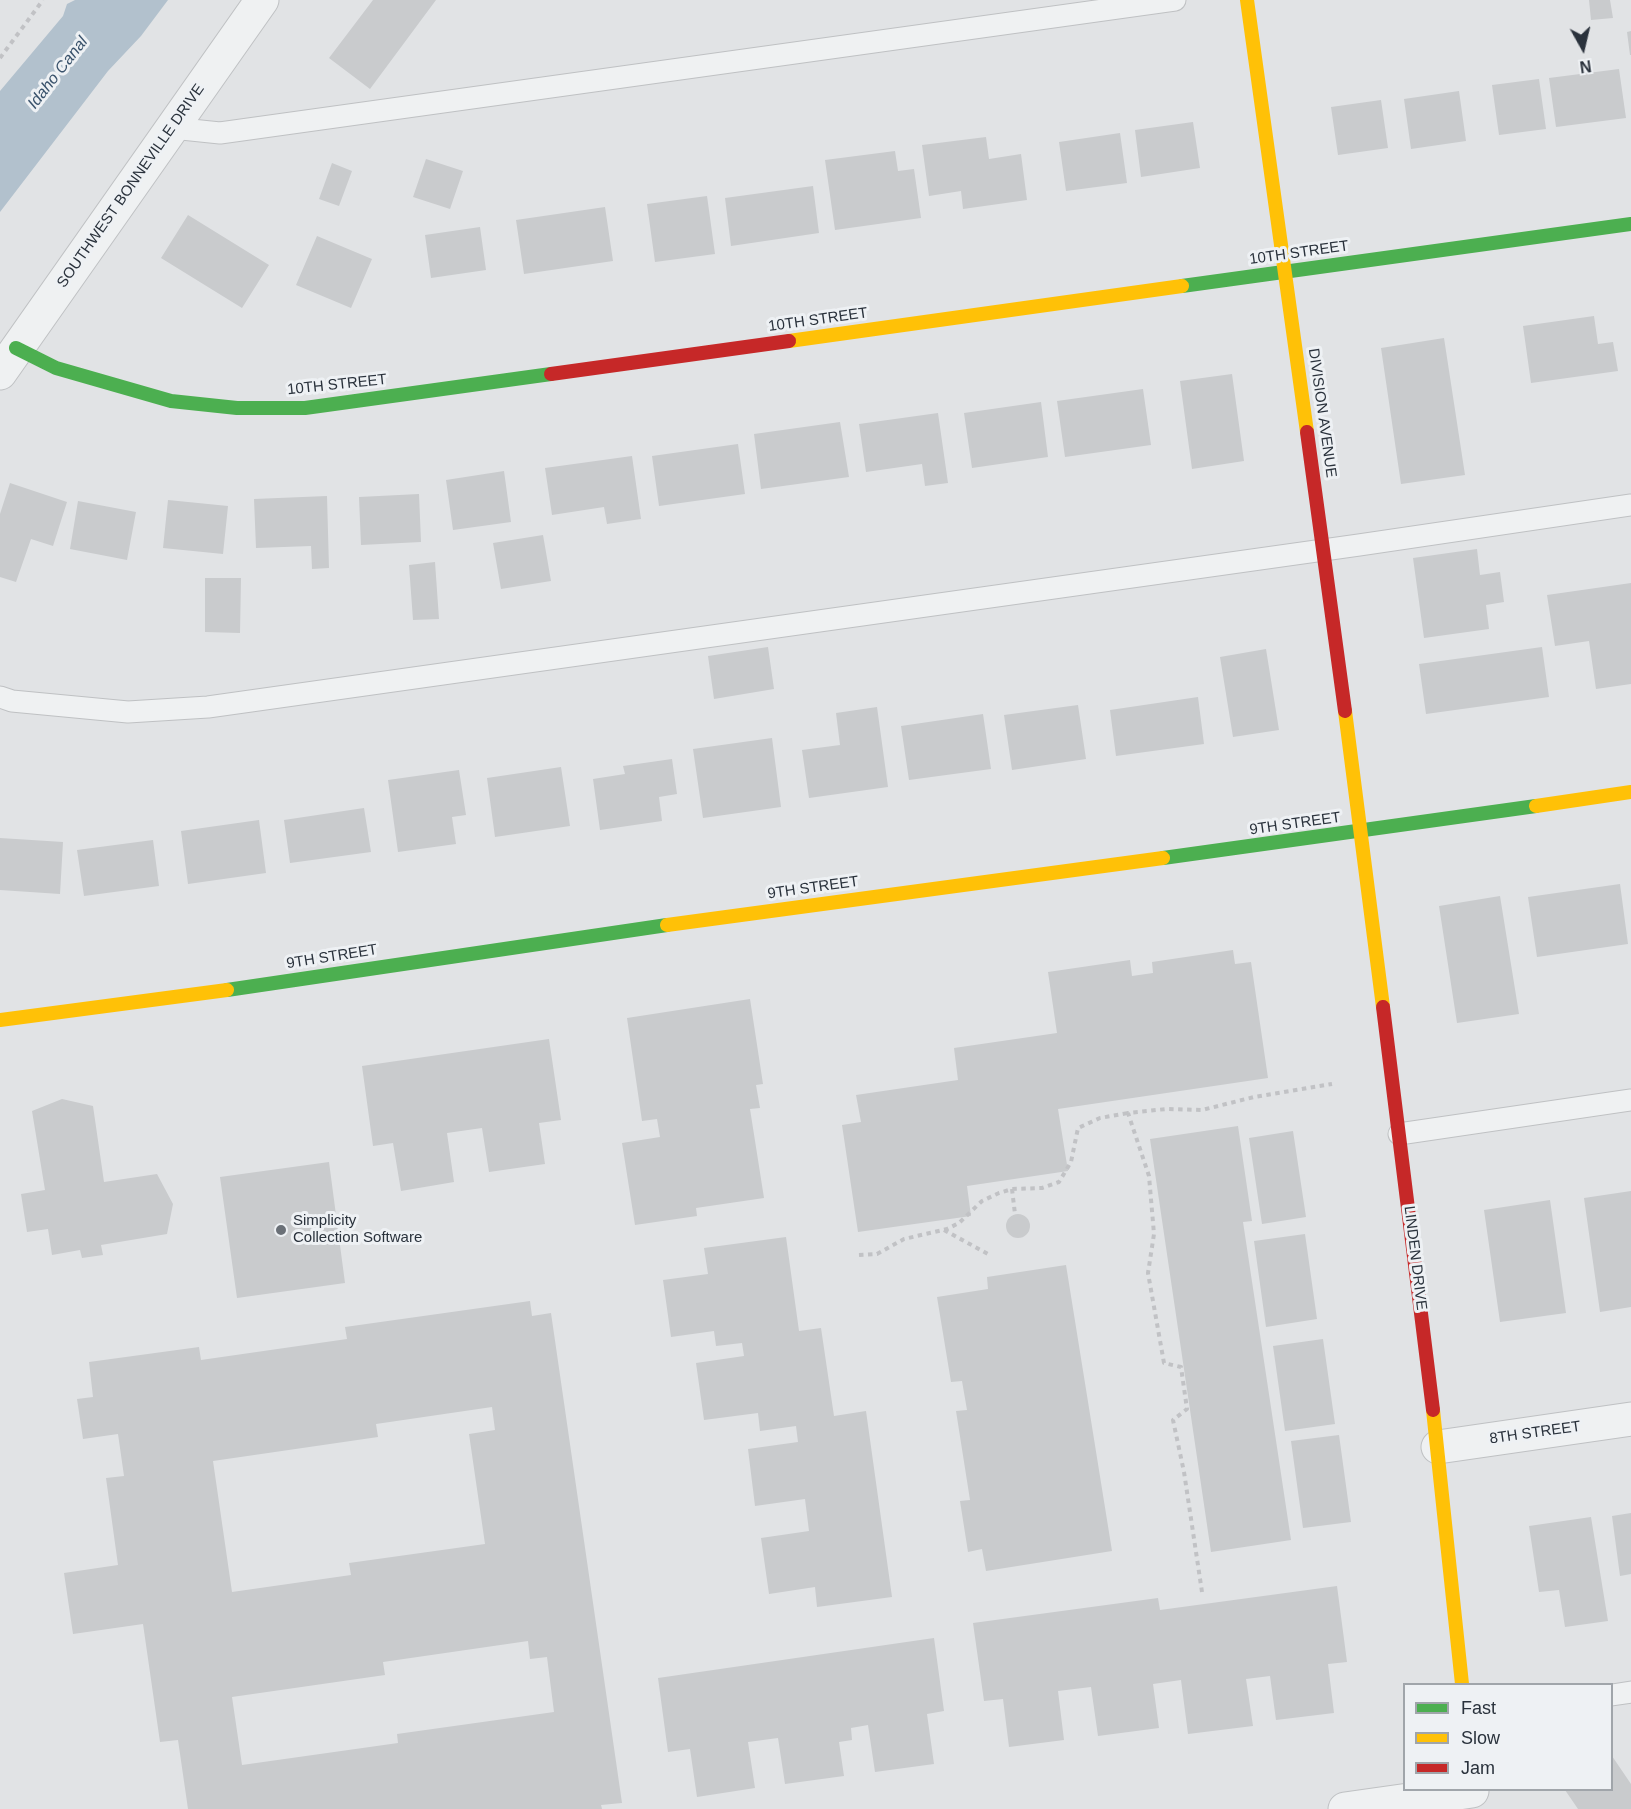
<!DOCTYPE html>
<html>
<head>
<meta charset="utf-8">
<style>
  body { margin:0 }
  #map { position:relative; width:1631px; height:1809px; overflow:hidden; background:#e1e3e5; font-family:Helvetica,sans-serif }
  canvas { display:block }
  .legend { position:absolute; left:1403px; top:1683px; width:210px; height:108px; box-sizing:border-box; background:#eef1f4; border:2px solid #a0a5aa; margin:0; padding:8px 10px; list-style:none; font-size:18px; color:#2a323c }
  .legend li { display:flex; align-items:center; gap:12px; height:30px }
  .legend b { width:30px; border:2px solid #a0a5aa }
  .north { position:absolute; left:1553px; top:18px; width:60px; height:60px; -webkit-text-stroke:4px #eef1f4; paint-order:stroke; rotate:172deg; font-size:16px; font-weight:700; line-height:24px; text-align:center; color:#2a323c }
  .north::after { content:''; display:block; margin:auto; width:21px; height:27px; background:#2a323c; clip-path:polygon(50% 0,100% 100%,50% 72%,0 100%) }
</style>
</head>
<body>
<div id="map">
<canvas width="1631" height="1809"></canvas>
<ul class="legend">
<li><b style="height:8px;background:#4caf50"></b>Fast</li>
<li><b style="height:8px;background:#ffc107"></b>Slow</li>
<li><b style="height:8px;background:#c62828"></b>Jam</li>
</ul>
<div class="north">N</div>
</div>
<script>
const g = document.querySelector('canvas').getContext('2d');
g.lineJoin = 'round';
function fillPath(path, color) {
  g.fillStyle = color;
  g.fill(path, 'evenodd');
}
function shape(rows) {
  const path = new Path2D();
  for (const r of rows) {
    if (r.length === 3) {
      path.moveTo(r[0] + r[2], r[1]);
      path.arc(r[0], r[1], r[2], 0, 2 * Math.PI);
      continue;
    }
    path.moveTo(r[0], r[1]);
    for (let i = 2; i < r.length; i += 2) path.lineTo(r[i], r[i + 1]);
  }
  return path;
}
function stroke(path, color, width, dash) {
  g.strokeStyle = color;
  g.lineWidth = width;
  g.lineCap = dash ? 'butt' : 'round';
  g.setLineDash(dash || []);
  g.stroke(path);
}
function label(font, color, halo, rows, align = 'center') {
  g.font = font + ' Helvetica,sans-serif';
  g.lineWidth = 6;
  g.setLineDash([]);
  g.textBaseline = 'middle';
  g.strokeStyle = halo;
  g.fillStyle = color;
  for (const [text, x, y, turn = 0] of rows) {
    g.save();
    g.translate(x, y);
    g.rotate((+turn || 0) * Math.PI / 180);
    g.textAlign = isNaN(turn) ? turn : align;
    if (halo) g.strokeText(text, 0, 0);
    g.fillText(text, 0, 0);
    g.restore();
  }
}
fillPath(shape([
  [75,0,168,0,141,36,108,71,0,212,0,91,63,16,67,4]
]), '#b2c1cd');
fillPath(shape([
  [373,0,436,0,370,89,329,58],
  [1589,0,1610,0,1613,18,1591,20],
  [1631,31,1631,55,1630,55,1627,32],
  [1619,69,1626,118,1556,127,1549,78],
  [1539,79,1546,129,1499,135,1492,85],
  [1459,91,1466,141,1411,149,1404,99],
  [1381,100,1388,148,1338,155,1331,107],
  [1193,122,1200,168,1141,177,1135,130],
  [1120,133,1127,183,1066,191,1059,142],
  [986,137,989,159,1021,154,1027,200,963,209,961,191,929,196,922,145],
  [895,151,898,171,914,169,921,218,835,230,825,160],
  [426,159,463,171,450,209,413,197],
  [332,163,352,171,339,206,319,199],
  [813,186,819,233,731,246,725,198],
  [707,196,715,254,655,262,647,204],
  [605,207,613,261,524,274,516,220],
  [188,215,269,265,242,308,161,258],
  [480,227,486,270,431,278,425,235],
  [317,236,372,259,351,308,296,285],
  [1594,316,1598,344,1613,342,1618,371,1531,383,1523,326],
  [1444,338,1465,475,1401,484,1381,348],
  [1232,374,1244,461,1192,469,1180,381],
  [1143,389,1151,445,1065,457,1057,401],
  [1041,402,1048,457,972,468,964,413],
  [938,413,948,483,925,486,922,464,866,472,859,424],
  [840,422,849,477,761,489,754,434],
  [738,444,745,494,659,506,652,456],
  [632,456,641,519,607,524,604,507,552,515,545,468],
  [504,471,511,522,453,530,446,480],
  [10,483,67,502,53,546,31,539,16,582,0,577,0,514],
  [419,494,421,542,361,545,359,497],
  [327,496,329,568,312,569,311,546,256,548,254,499],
  [168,500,228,506,223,554,163,548],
  [78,501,136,512,127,560,70,549],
  [543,535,551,581,501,589,493,543],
  [1477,549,1480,575,1500,572,1504,602,1486,605,1489,629,1424,638,1413,558],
  [435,562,439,619,413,620,409,565],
  [205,578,241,578,240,633,205,632],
  [1631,583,1631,684,1596,689,1589,641,1555,646,1547,595],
  [768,647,774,689,714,699,708,656],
  [1542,647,1549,697,1426,714,1419,664],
  [1266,649,1279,730,1233,737,1220,657],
  [1198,697,1204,744,1116,756,1110,710],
  [1078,705,1086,759,1012,770,1004,715],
  [877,707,888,787,809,798,802,750,840,745,836,713],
  [983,714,991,769,909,780,901,726],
  [772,738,781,807,703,818,693,749],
  [672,759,677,794,659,797,662,821,600,830,593,779,625,774,623,766],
  [561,767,570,826,495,837,487,778],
  [459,770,466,815,452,817,456,844,398,852,388,780],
  [364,808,371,852,290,863,284,820],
  [259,820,266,873,188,884,181,831],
  [0,838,63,842,60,894,0,890],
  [153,840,159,886,84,896,77,850],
  [1620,884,1628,944,1537,957,1528,897],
  [1500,896,1519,1014,1457,1023,1439,906],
  [1233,950,1235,964,1251,962,1268,1078,1058,1109,1068,1171,967,1186,971,1216,858,1232,842,1125,861,1122,856,1095,958,1080,954,1048,1057,1033,1048,972,1130,960,1132,976,1153,973,1152,962],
  [750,999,763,1084,756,1085,760,1108,750,1109,764,1198,696,1208,697,1216,635,1225,622,1143,660,1137,657,1119,642,1121,627,1018],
  [549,1039,561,1120,539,1123,545,1164,489,1172,482,1128,447,1133,454,1182,401,1191,393,1143,373,1146,362,1066],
  [62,1099,93,1106,104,1182,157,1174,173,1204,167,1234,101,1245,103,1255,82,1258,80,1250,52,1255,48,1229,27,1232,21,1194,45,1190,32,1111],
  [1238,1126,1252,1221,1243,1222,1291,1540,1211,1552,1150,1139],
  [1293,1131,1306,1217,1262,1224,1249,1138],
  [329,1162,345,1283,237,1298,220,1177],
  [1631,1191,1631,1307,1600,1312,1584,1198],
  [1550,1200,1566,1313,1500,1322,1484,1210],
  [1018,1226,12],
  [1305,1234,1317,1319,1266,1327,1254,1241],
  [786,1237,799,1331,821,1328,834,1416,866,1411,892,1597,817,1607,815,1587,769,1594,761,1538,809,1531,805,1499,755,1506,748,1449,798,1442,796,1426,760,1431,758,1413,704,1420,696,1363,744,1356,742,1343,716,1346,714,1331,671,1337,663,1280,708,1274,704,1248],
  [1066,1265,1112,1551,986,1571,982,1549,968,1552,960,1501,970,1500,956,1411,967,1410,962,1381,951,1382,937,1297,988,1289,987,1277],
  [530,1301,532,1316,551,1313,622,1803,601,1805,602,1809,188,1809,178,1740,160,1742,143,1624,73,1634,64,1573,118,1565,106,1478,124,1476,118,1434,83,1439,77,1399,93,1397,89,1362,199,1347,201,1360,347,1339,345,1327],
  [492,1407,495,1430,469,1434,485,1544,349,1563,351,1575,232,1592,213,1461,378,1437,376,1424],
  [528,1641,530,1659,547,1657,554,1712,397,1734,398,1743,242,1765,232,1697,385,1675,383,1662],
  [1323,1339,1335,1424,1285,1431,1273,1346],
  [1339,1435,1351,1522,1303,1528,1291,1441],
  [1631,1513,1631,1574,1620,1576,1612,1516],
  [1591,1517,1608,1621,1565,1627,1559,1590,1539,1592,1529,1526],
  [1337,1586,1347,1662,1328,1664,1334,1713,1276,1720,1270,1676,1246,1679,1253,1726,1188,1734,1181,1680,1153,1684,1159,1728,1098,1736,1091,1687,1058,1691,1064,1740,1009,1747,1003,1699,984,1701,973,1623,1158,1598,1160,1610],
  [934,1638,944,1711,927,1714,934,1764,875,1772,868,1725,851,1728,852,1740,839,1742,844,1776,785,1784,778,1738,748,1742,755,1788,697,1797,690,1749,668,1752,658,1678],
  [1612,1756,1631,1784,1631,1809,1578,1809,1565,1790,1612,1790]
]), '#c9cbcd');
const lane = shape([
  [172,128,220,133,1175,0],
  [0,697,12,701,128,712,208,707,1359,545,1631,505],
  [1399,1134,1631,1100],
  [1612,1695,1631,1692]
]);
const street = shape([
  [0,373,262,0],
  [1438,1447,1631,1419],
  [1345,1809,1472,1791]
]);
stroke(lane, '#bfc1c3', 23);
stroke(street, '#bfc1c3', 35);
stroke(shape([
  [0,58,43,0],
  [1012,1189,1015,1214],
  [944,1230,988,1254],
  [859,1255,877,1254,904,1239,947,1229,959,1223,982,1201,999,1193,1012,1189,1042,1188,1059,1182,1071,1162,1078,1128,1100,1118,1128,1113],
  [1202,1592,1184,1472,1173,1420,1187,1409,1181,1367,1164,1363,1148,1273,1154,1234,1149,1176,1128,1113,1166,1109,1202,1110,1254,1097,1332,1084]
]), '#c1c2c5', 4, [4.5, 4.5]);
stroke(lane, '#eff1f2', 21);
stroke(street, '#eff1f2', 33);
stroke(shape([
  [1182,286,1631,224],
  [16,348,56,368,171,401,237,408,305,408,551,374],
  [1163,858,1536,806],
  [227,990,667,925]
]), '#4caf50', 14);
stroke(shape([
  [1247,0,1307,432],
  [789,341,1182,286],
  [1345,711,1383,1007],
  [1536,806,1631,792],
  [667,925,1163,858],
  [0,1020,227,990],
  [1433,1410,1462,1684]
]), '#ffc107', 14);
stroke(shape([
  [551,374,789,341],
  [1307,432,1345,711],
  [1383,1007,1433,1410]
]), '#c62828', 14);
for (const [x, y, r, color] of [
  [281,1230,6,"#6a7077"]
]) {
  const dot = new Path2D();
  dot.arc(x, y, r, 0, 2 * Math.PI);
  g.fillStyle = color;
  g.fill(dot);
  stroke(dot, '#eef1f4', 2);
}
label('15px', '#2a323c', '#eef1f4', [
  ["SOUTHWEST BONNEVILLE DRIVE",131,186,-55],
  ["10TH STREET",1299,253,-8],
  ["10TH STREET",818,320,-8],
  ["10TH STREET",337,385,-6],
  ["DIVISION AVENUE",1322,413,82],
  ["9TH STREET",1295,824,-8],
  ["9TH STREET",813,888,-8],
  ["9TH STREET",332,957,-9],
  ["LINDEN DRIVE",1415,1258,83],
  ["8TH STREET",1535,1433,-8]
]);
label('15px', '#2a323c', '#eef1f4', [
  ["Simplicity",293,1221],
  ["Collection Software",293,1238]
], 'left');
label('italic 16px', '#39526b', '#eef1f4', [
  ["Idaho Canal",58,73,-52]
]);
</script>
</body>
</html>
